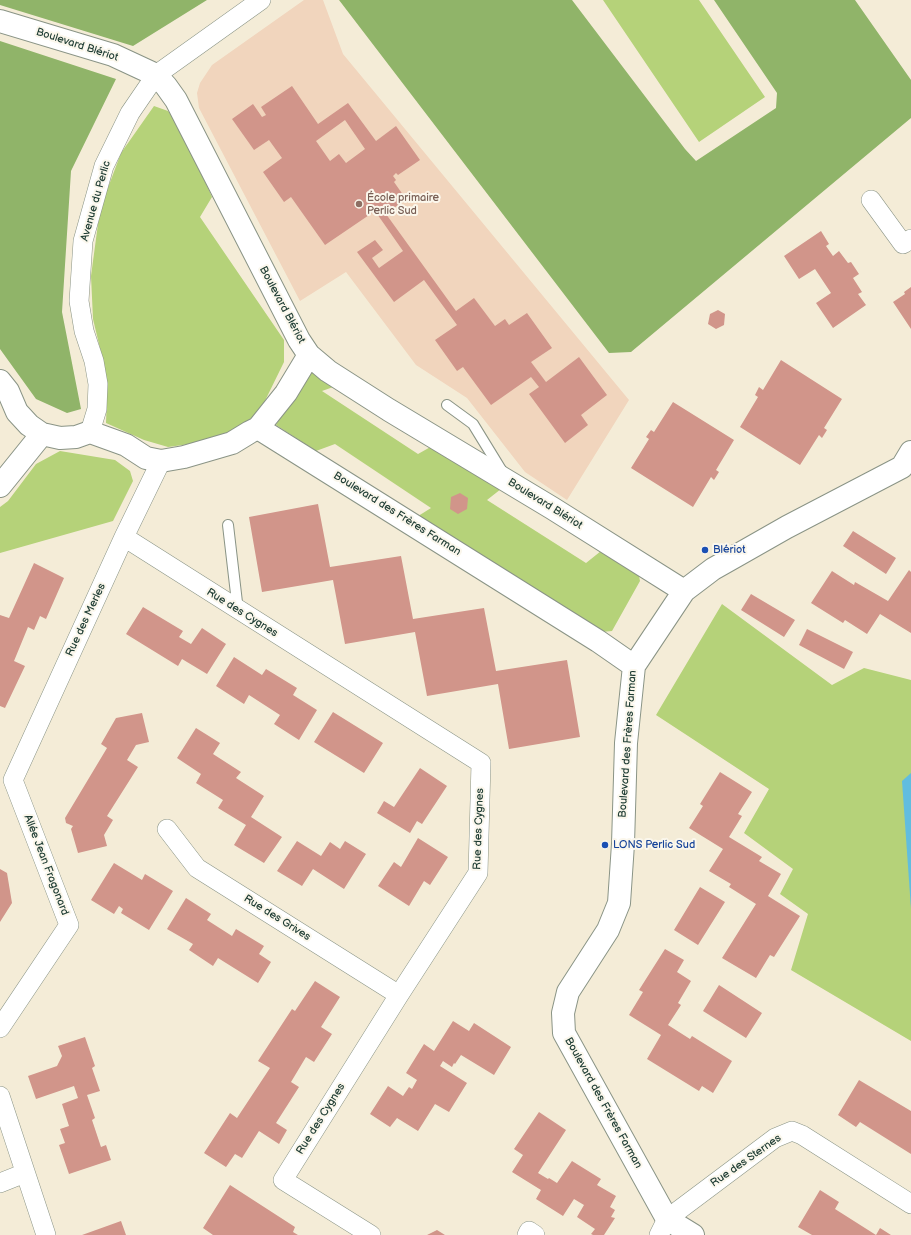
<!DOCTYPE html>
<html>
<head>
<meta charset="utf-8">
<style>
  body { margin:0 }
  canvas { display:block; background:#f4ecd7 }
</style>
</head>
<body>
<canvas width="911" height="1235"></canvas>
<script>
const g = document.querySelector('canvas').getContext('2d');
g.lineJoin = 'round';
function fillPath(path, color) {
  g.fillStyle = color;
  g.fill(path, 'evenodd');
}
function shape(rows) {
  const path = new Path2D();
  for (const r of rows) {
    path.moveTo(r[0], r[1]);
    for (let i = 2; i < r.length; i += 2) path.lineTo(r[i], r[i + 1]);
  }
  return path;
}
function stroke(path, color, width, dash) {
  g.strokeStyle = color;
  g.lineWidth = width;
  g.lineCap = dash ? 'butt' : 'round';
  g.setLineDash(dash || []);
  g.stroke(path);
}
function label(font, color, halo, rows, align = 'center') {
  g.font = font + ' "Balsamiq Sans",sans-serif';
  g.lineWidth = 4;
  g.setLineDash([]);
  g.textBaseline = 'middle';
  g.strokeStyle = halo;
  g.fillStyle = color;
  for (const [text, x, y, turn = 0] of rows) {
    g.save();
    g.translate(x, y);
    g.rotate((+turn || 0) * Math.PI / 180);
    g.textAlign = isNaN(turn) ? turn : align;
    if (halo) g.strokeText(text, 0, 0);
    g.fillText(text, 0, 0);
    g.restore();
  }
}
fillPath(shape([
  [304,0,323,0,343,54,629,400,567,500,525,472,467,398,416,365,346,272,300,301,199,108,197,93,200,83,212,65]
]), '#f1d5bd');
fillPath(shape([
  [603,0,699,0,765,97,699,142],
  [154,106,168,111,183,131,212,197,200,217,284,340,284,362,260,411,240,427,204,442,168,447,144,440,106,423,107,394,104,365,93,319,91,276,100,209,121,153],
  [310,370,336,386,322,391,418,454,434,445,501,489,487,500,586,563,601,551,639,576,640,581,612,631,602,632,415,518,431,508,335,444,316,451,276,425,296,390],
  [60,451,115,460,130,471,133,481,113,521,0,553,0,507,8,501,36,464],
  [722,604,832,685,864,668,911,680,911,1041,791,970,808,914,780,894,793,869,744,833,769,789,656,715]
]), '#b5d279');
fillPath(shape([
  [0,0,207,0,133,46,0,5],
  [339,0,572,0,685,149,696,161,776,108,777,93,714,0,855,0,911,80,911,118,631,352,609,353],
  [0,41,116,79,71,171,62,312,81,409,67,413,36,399,0,349]
]), '#90b469');
fillPath(shape([
  [911,773,911,909,902,781]
]), '#61bddf');
fillPath(shape([
  [292,86,318,124,348,103,376,141,396,126,420,160,398,175,396,173,393,176,396,180,394,182,406,199,386,214,456,311,474,298,495,326,505,319,509,325,527,313,552,348,531,362,546,382,579,357,607,395,581,415,588,425,565,443,529,394,539,387,531,377,491,405,463,367,457,371,435,340,457,325,424,280,394,302,357,252,375,240,383,250,372,258,379,268,403,251,375,211,325,245,291,197,284,202,263,172,282,158,269,140,254,150,232,119,253,104,262,117,266,115,261,107],
  [345,120,365,149,346,163,339,154,330,161,316,141],
  [821,231,829,244,826,246,833,256,839,251,848,263,851,262,859,274,853,278,862,292,858,294,866,305,833,328,816,303,831,293,815,269,799,279,784,256],
  [911,287,911,329,893,302,905,294,904,292],
  [718,310,725,314,724,325,716,329,708,324,710,314],
  [781,360,842,399,824,428,827,430,822,438,819,435,800,465,740,427,758,397,755,395,759,387,763,390],
  [673,402,734,440,716,470,719,472,714,480,711,477,693,507,631,468,649,439,646,437,651,430,654,432],
  [460,493,468,498,467,509,458,514,450,509,451,497],
  [318,504,330,567,401,556,413,619,484,608,496,671,567,660,580,737,509,749,498,684,427,696,415,632,345,644,333,580,262,592,249,517],
  [853,531,896,558,886,574,843,546],
  [34,563,64,578,46,619,40,616,34,630,28,627,14,661,25,666,5,708,0,706,0,615,9,618],
  [909,570,911,572,911,633,880,614,867,634,845,620,843,623,811,603,832,571,854,585,855,582,888,601],
  [751,594,795,620,784,637,741,610],
  [143,607,183,631,179,637,191,644,202,628,226,644,207,674,182,659,178,666,126,634],
  [807,629,853,652,844,669,799,645],
  [234,657,262,675,266,669,297,688,293,695,317,710,299,740,274,724,280,715,249,695,244,704,216,686],
  [333,712,383,743,364,773,314,742],
  [142,713,149,742,136,745,127,760,138,767,107,816,113,820,104,835,107,846,78,853,71,829,73,826,66,823,65,818,107,748,101,744,116,718],
  [196,728,220,743,213,754,241,772,236,778,264,796,251,817,282,837,264,863,234,845,246,825,218,808,223,800,196,783,201,774,177,758],
  [420,768,447,786,422,824,417,821,410,833,377,813,384,801,394,807],
  [720,772,752,792,738,814,742,816,729,837,762,857,759,861,781,874,768,896,800,916,774,957,770,955,756,978,722,958,756,904,729,887,731,884,709,871,723,849,689,828,703,806,700,804],
  [418,838,448,857,430,885,424,881,409,906,378,886,394,862,401,867],
  [297,841,321,856,330,842,340,849,345,841,366,854,344,889,313,869,302,886,277,871],
  [114,863,142,880,145,874,173,891,149,930,121,913,123,909,119,906,114,914,91,900],
  [0,869,7,873,12,903,0,922],
  [700,887,725,902,698,945,674,930],
  [186,898,211,914,207,920,232,936,236,929,264,946,259,954,271,962,258,983,218,958,213,966,189,950,193,944,167,929],
  [665,949,684,960,677,972,691,981,678,1003,681,1005,668,1025,690,1039,692,1036,732,1061,713,1093,702,1086,699,1091,647,1059,661,1035,629,1015,643,992,639,990],
  [315,981,340,997,321,1027,332,1034,314,1062,306,1057,291,1082,299,1087,276,1123,287,1130,279,1144,259,1131,242,1158,235,1154,226,1167,204,1153,230,1113,237,1118,270,1068,258,1061,292,1009,295,1011],
  [719,985,762,1013,746,1038,703,1011],
  [453,1021,469,1031,474,1023,511,1047,494,1075,461,1055,455,1064,454,1063,452,1067,443,1061,440,1066,467,1083,449,1112,435,1104,418,1131,397,1118,390,1127,370,1114,388,1086,403,1096,409,1087,412,1089,417,1080,406,1073,424,1044,434,1051],
  [85,1037,95,1066,92,1068,100,1091,87,1095,95,1118,92,1120,101,1147,106,1145,111,1160,69,1174,59,1145,65,1143,60,1129,69,1126,62,1104,78,1098,74,1086,36,1099,28,1076,57,1066,62,1056,58,1046],
  [859,1080,911,1111,911,1154,860,1122,856,1127,838,1115],
  [539,1112,566,1130,538,1173,548,1179,549,1178,557,1183,572,1161,601,1179,597,1185,616,1196,610,1207,615,1210,611,1217,615,1218,604,1235,593,1235,591,1234,595,1229,577,1217,584,1205,574,1199,563,1216,536,1199,541,1190,512,1172,523,1155,514,1149],
  [230,1185,295,1227,293,1232,298,1235,213,1235,203,1228],
  [820,1190,839,1202,835,1209,876,1235,880,1228,891,1235,812,1235,798,1227],
  [121,1221,126,1235,82,1235],
  [437,1230,445,1235,427,1235]
]), '#d1958a');
const service = shape([
  [447,405,473,424,503,473],
  [228,525,238,611]
]);
const minor = shape([
  [871,200,903,244,911,239],
  [90,432,97,409,98,384,94,361,84,331,79,301,83,241,104,166,130,113,156,75,261,0],
  [124,537,481,763,478,873,399,995,283,1180,371,1235],
  [167,829,197,868,399,995],
  [0,1028,69,925,13,780,124,537,161,461],
  [0,1096,46,1235],
  [0,1183,25,1173],
  [527,1235,529,1231,535,1235],
  [659,1235,667,1219,775,1138,792,1131,802,1135,911,1204]
]);
const tertiary = shape([
  [0,21,113,55,156,75,166,86,176,100,299,340,309,355,328,371,389,410,552,508,684,591],
  [0,381,8,391,17,412,29,425,42,434,60,438,76,437,90,432,126,445,146,458,161,461,184,457,232,443,250,432,258,428,598,641,634,666],
  [258,428,286,393,309,355],
  [0,486,42,434],
  [693,1235,667,1219,564,1033,563,1013,568,992,608,930,619,903,623,844,626,743,634,666,684,591,713,569,736,556,787,527,902,467,911,452]
]);
stroke(service, '#8a9486', 12);
stroke(minor, '#8a9486', 20);
stroke(tertiary, '#8a9486', 24);
stroke(service, '#fff', 10);
stroke(minor, '#fff', 19);
stroke(tertiary, '#fff', 22);
for (const [x, y, r, color] of [
  [359,204,4,"#8d6e63"],
  [705,550,4,"#1a4fb4"],
  [605,845,4,"#1a4fb4"]
]) {
  const dot = new Path2D();
  dot.arc(x, y, r, 0, 2 * Math.PI);
  g.fillStyle = color;
  g.fill(dot);
  stroke(dot, '#fbf7ec', 1.5);
}
label('11px', '#1f3d34', '#fbf7ec', [
  ["Boulevard Blériot",77,45,18],
  ["Avenue du Perlic",96,201,-74],
  ["Boulevard Blériot",282,305,62],
  ["Boulevard Blériot",545,504,32],
  ["Boulevard des Frères Farman",397,514,32],
  ["Rue des Cygnes",242,613,32],
  ["Rue des Merles",86,620,-65],
  ["Boulevard des Frères Farman",628,744,-86],
  ["Rue des Cygnes",479,829,-88],
  ["Allée Jean Fragonard",46,865,69],
  ["Rue des Grives",277,918,32],
  ["Boulevard des Frères Farman",603,1103,61],
  ["Rue des Cygnes",321,1119,-58],
  ["Rue des Sternes",746,1161,-35]
]);
label('11px', '#785e54', '#fbf7ec', [
  ["École primaire",367,198],
  ["Perlic Sud",367,211]
], 'left');
label('11px', '#164399', '#fbf7ec', [
  ["Blériot",713,550],
  ["LONS Perlic Sud",613,845]
], 'left');
</script>
</body>
</html>
